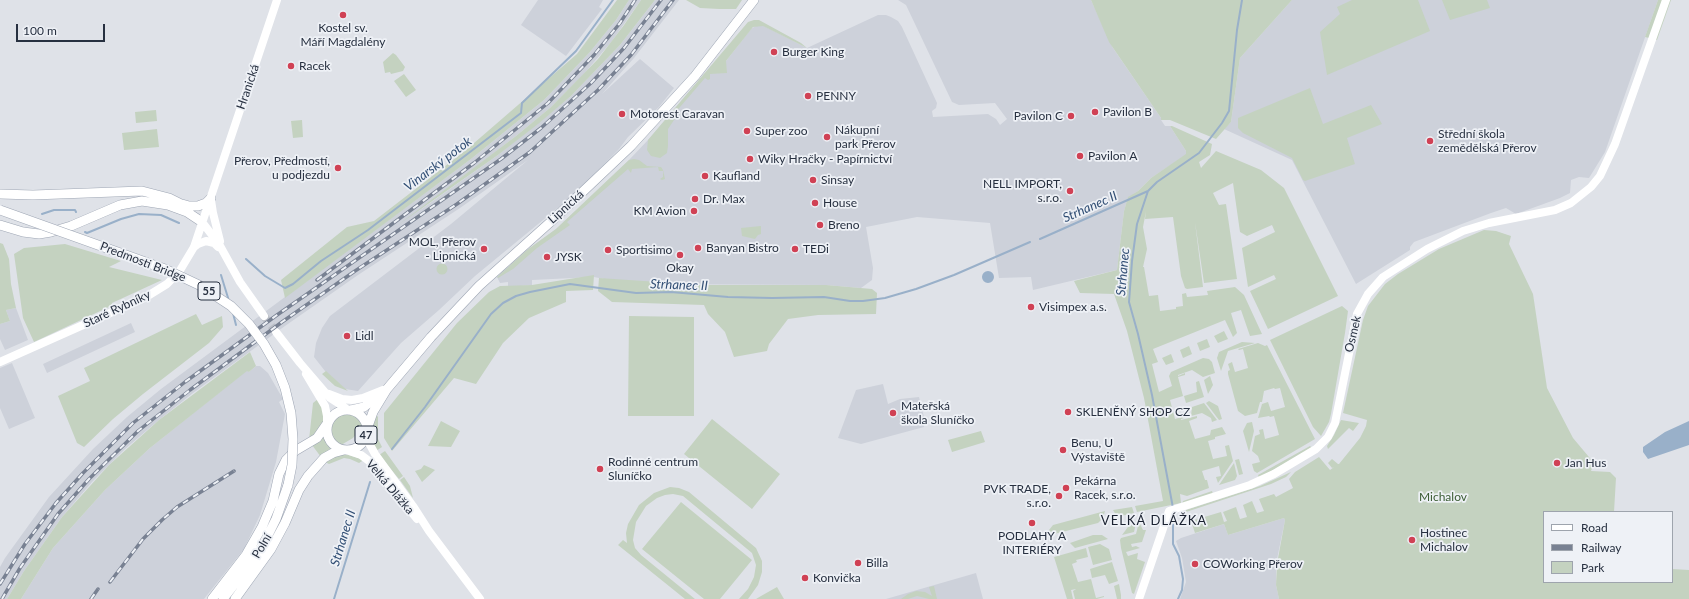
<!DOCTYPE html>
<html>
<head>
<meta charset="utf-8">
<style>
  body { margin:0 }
  #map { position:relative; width:1689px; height:599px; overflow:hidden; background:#dfe2e8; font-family:Lato,sans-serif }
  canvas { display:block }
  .legend { position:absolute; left:1543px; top:511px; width:130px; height:72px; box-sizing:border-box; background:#eef1f6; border:1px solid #9ea4ad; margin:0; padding:5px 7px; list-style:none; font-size:12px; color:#273040 }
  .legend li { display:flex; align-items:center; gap:8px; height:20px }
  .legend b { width:20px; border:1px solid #9ea4ad }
  .scale { position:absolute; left:16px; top:24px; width:89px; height:18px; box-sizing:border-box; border:2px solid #273040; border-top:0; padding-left:5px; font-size:12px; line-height:14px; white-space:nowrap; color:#273040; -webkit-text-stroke:3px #eef1f6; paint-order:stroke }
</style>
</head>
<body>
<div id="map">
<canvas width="1689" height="599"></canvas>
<ul class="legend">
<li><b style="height:5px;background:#fff"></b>Road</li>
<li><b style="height:5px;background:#788192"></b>Railway</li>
<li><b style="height:11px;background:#c4d2c0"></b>Park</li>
</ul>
<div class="scale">100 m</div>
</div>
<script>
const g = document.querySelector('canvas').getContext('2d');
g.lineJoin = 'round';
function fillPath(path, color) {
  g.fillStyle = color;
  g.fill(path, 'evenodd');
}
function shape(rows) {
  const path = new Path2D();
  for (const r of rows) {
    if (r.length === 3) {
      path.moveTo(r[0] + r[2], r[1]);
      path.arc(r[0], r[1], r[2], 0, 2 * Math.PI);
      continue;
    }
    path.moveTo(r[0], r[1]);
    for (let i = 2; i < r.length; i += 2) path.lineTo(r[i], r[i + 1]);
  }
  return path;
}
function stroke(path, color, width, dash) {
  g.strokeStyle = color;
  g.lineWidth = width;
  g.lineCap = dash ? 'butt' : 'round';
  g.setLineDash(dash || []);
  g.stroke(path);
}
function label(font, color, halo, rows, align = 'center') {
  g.font = font + ' Lato,sans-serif';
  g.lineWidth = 3.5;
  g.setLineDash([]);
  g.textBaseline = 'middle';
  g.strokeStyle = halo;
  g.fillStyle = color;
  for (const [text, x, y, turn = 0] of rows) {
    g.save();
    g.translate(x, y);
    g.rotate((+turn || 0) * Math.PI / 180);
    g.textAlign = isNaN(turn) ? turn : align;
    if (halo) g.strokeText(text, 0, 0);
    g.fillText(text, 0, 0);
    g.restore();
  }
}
fillPath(shape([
  [538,0,603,0,599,7,602,9,566,56,521,25],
  [629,0,641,0,612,41,583,75,551,107,516,136,416,213,498,155,571,96,620,45,655,0,679,0,634,58,602,94,640,59,674,88,659,107,628,137,619,149,577,192,475,276,439,310,401,343,358,391,345,389,325,371,314,357,316,343,322,328,330,316,451,224,528,160,460,208,358,275,285,326,193,393,159,420,125,449,92,482,62,517,24,571,7,599,0,599,0,567,5,558,49,497,93,449,127,417,161,389,471,159,544,100,590,52,616,20],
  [898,0,1091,0,1113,48,1161,118,1161,120,1165,126,1170,126,1186,151,1186,155,1151,178,1138,191,1128,198,1124,211,1117,270,1033,290,1031,277,999,278,990,223,917,217,866,227,873,268,872,280,861,288,826,285,631,284,594,277,532,280,532,285,508,287,508,282,500,283,497,277,527,250,556,229,629,160,648,140,704,74,726,61,751,29,757,25,764,26,807,48,878,15,886,15,891,17,898,21,902,27,937,103,936,108,932,111,933,117,988,114,996,119,1000,125,1007,119,995,103,959,105,952,102,906,5],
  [1292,0,1658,0,1605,152,1589,178,1579,177,1571,180,1570,193,1560,198,1516,214,1506,208,1491,213,1414,242,1410,247,1410,250,1356,284,1292,160,1224,129,1231,122,1240,58],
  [16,308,28,340,5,350,0,339,0,324,10,321,6,310],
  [131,323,135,332,47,373,43,364],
  [12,363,35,418,9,429,0,408,0,368],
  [256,366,260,366,268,373,283,399,279,402,285,414,276,462,260,515,244,549,204,599,21,599,53,548,105,490,150,448,247,370,249,372],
  [883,384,888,404,900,399,919,397,925,421,924,427,861,444,838,438,856,390],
  [1284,518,1285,520,1276,564,1276,585,1279,599,1180,599,1186,582,1182,558,1176,541,1181,538,1224,524,1228,535],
  [976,573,983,599,886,599]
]), '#cdd1da');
fillPath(shape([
  [617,0,629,0,616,20,590,52,544,100,471,159,285,298,281,280,347,227,374,221,466,150,577,54],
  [641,0,655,0,620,45,571,96,538,124,498,155,398,225,516,136,551,107,598,59,624,25],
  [686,0,742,0,736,9,719,9,700,8],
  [1091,0,1292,0,1240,58,1231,122,1216,139,1170,120,1161,120,1161,118,1109,42],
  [1352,0,1418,0,1430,31,1327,75,1320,32,1340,14,1337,7],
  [1442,0,1487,0,1490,8,1450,20],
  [1658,0,1671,0,1657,40,1645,37],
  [754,20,759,20,801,43,807,48,763,26,753,27,726,61,727,73,710,74,710,79,708,80,705,78,674,114,676,117,668,129,668,146,667,153,660,158,651,156,647,150,648,140,748,22],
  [393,53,396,55,405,67,403,71,391,74,390,72,385,73,383,62],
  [404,74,416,90,406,97,394,81],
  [1310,88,1323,124,1371,105,1382,124,1347,138,1355,164,1305,181,1303,180,1292,158,1243,133,1238,128,1238,118],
  [156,110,157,121,136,123,135,112],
  [302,120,303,137,293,138,291,121],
  [1170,126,1172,126,1212,144,1210,155,1199,162,1201,168,1216,151,1261,170,1284,188,1338,296,1268,329,1250,291,1276,279,1274,275,1248,287,1242,248,1275,232,1272,225,1247,236,1240,232,1233,183,1213,193,1219,205,1226,204,1237,279,1204,283,1195,222,1203,287,1187,289,1185,288,1181,276,1173,217,1145,219,1146,211,1143,227,1147,249,1143,267,1144,267,1149,296,1158,295,1160,311,1176,309,1176,307,1183,306,1182,294,1186,293,1187,297,1208,295,1207,291,1235,287,1244,295,1262,334,1250,336,1241,310,1231,313,1237,333,1233,337,1225,320,1153,349,1158,362,1152,364,1159,392,1172,386,1169,376,1171,372,1203,358,1209,359,1212,362,1215,373,1203,377,1192,370,1178,375,1178,376,1185,373,1185,375,1178,377,1183,396,1170,400,1175,419,1190,415,1190,416,1181,419,1181,420,1197,416,1197,418,1189,421,1195,439,1210,435,1211,430,1222,427,1226,434,1215,437,1215,439,1208,441,1213,459,1227,456,1225,446,1229,445,1233,461,1218,483,1216,477,1221,476,1219,466,1202,471,1205,480,1207,480,1209,488,1187,496,1180,494,1181,503,1137,512,1135,506,1163,501,1144,398,1127,331,1114,294,1080,293,1074,281,1117,270,1124,211,1128,197,1138,191,1151,178,1186,154,1186,151],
  [157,129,159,147,124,150,122,133],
  [634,159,639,160,647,166,661,167,663,170,665,179,662,180,660,179,663,177,663,171,659,171,658,167,632,169,631,173,628,169,567,222,570,225,537,248,513,269,498,278,497,277,527,250,556,229,629,160],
  [761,226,761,234,758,235,755,239,742,236,741,228],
  [1484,230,1496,231,1511,236,1509,244,1533,294,1547,388,1573,438,1594,463,1591,471,1610,472,1616,478,1614,512,1544,512,1544,582,1672,582,1672,569,1689,570,1689,599,1279,599,1276,585,1277,564,1285,520,1284,518,1228,535,1224,524,1195,533,1191,521,1221,512,1224,522,1227,521,1223,512,1236,507,1240,519,1247,517,1243,505,1252,501,1257,513,1264,511,1259,499,1274,494,1276,497,1293,488,1289,479,1295,472,1319,457,1330,470,1334,467,1332,468,1328,463,1332,459,1338,464,1339,464,1360,438,1366,426,1367,420,1343,413,1363,320,1368,306,1385,284,1398,274,1439,249],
  [0,243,3,244,9,259,11,284,16,308,6,310,10,321,0,324],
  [65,244,121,261,109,267,162,280,112,303,111,306,34,342,23,318,14,254,24,248],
  [442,269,5.5],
  [594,275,593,290,566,291,566,302,529,318,503,343,476,384,454,378,392,451,384,438,384,413,457,323,489,292,500,286,532,285],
  [599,278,703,285,826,285,872,289,877,293,876,314,818,315,788,319,769,344,767,351,734,357,725,332,708,314,704,305,612,302,598,291],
  [1342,306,1348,311,1345,333,1331,414,1329,422,1321,436,1313,427,1270,340],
  [196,314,202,325,222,316,223,327,209,343,143,394,113,419,84,447,77,443,58,396,90,381,84,368],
  [629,316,694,317,694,416,628,416],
  [1224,331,1228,339,1218,343,1214,336],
  [1207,339,1210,347,1200,351,1197,343],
  [1242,342,1255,343,1228,351,1221,371,1217,358,1219,352],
  [1258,343,1265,346,1267,345,1315,439,1257,473,1254,471,1252,464,1260,462,1258,456,1252,451,1255,436,1260,434,1259,430,1263,429,1265,439,1279,435,1274,416,1270,417,1269,416,1258,418,1262,404,1268,402,1271,411,1285,407,1280,388,1275,389,1274,388,1264,391,1262,402,1260,402,1257,413,1245,416,1238,411,1228,374,1228,371,1230,370,1228,364,1232,362,1235,372,1248,368,1243,349,1239,350,1238,349],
  [1189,346,1192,354,1183,358,1180,350],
  [250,352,256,366,249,372,247,371,150,448,105,490,53,548,21,599,7,599,24,571,62,517,109,465,159,420],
  [1171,354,1174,362,1166,365,1162,358],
  [326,371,348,391,335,386,322,374],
  [1210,376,1213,385,1208,394,1204,380],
  [1199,381,1204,397,1186,403,1184,396,1197,392,1196,382],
  [318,399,324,413,324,425,309,440,313,403],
  [1209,401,1218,406,1222,419,1219,420,1206,403],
  [1204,403,1217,420,1212,422,1211,418,1202,413,1191,416,1192,407],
  [346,413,357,417,363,426,353,438,341,445,333,439,330,428,335,418,341,414],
  [375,413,378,417,378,439,382,447,376,451,370,435],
  [712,419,780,474,752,509,684,454],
  [1341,420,1359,423,1353,431,1349,428,1328,449,1327,446,1334,435],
  [441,421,460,431,451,447,428,446],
  [1252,422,1254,431,1249,452,1243,431,1247,423],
  [981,431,985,442,952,452,948,440],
  [324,436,333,449,321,457,312,445],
  [1310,446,1312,448,1259,478,1258,475],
  [385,451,403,476,399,479,379,455],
  [343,453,364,460,359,463,350,459,344,458,329,464,325,462],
  [1239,459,1243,474,1239,475,1235,460],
  [1234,463,1237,476,1235,480,1219,485],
  [424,465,435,470,422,482,415,471,421,469],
  [1291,472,1286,477,1271,484,1186,512,1186,510,1260,486],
  [404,477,410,486,413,498,400,480],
  [670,487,679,488,689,492,756,548,762,561,762,572,758,585,748,599,739,599,748,589,754,577,756,565,752,553,683,496,673,494,665,495,657,498,646,506,636,522,633,540,635,548,641,555,695,599,685,599,618,545,623,540,627,543,626,533,628,524,639,505,654,493],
  [1212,491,1213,494,1182,504,1183,501],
  [681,502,752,560,720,599,704,599,642,549],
  [1132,507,1134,513,1121,516,1116,515,1113,510],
  [1105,511,1103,518,1098,523,1050,535,1049,530,1053,525],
  [1139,522,1143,530,1146,530,1142,542,1131,544,1132,547,1136,546,1140,548,1126,552,1128,556,1138,553,1137,559,1145,562,1134,594,1132,593,1121,548,1120,540,1121,538,1136,534],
  [1136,523,1134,532,1122,535,1128,527],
  [1093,535,1102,535,1108,539,1075,548,1070,543],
  [1100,544,1109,549,1112,560,1093,565,1088,547],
  [1086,548,1088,557,1076,560,1077,562,1072,564,1078,582,1091,579,1096,598,1104,596,1104,597,1097,599,1075,599,1073,591,1076,589,1071,590,1073,599,1067,599,1054,557],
  [1112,562,1118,581,1109,584,1105,575,1092,578,1090,569],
  [1119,584,1121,595,1121,599,1117,599,1114,586],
  [934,586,937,599,929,599,917,596,908,599,901,599,908,594,916,591,925,592,932,596,929,587],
  [777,587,784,599,756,599,761,596]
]), '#c4d2c0');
fillPath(shape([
  [988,277,6],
  [1689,421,1689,445,1648,459,1643,452,1643,447,1665,432]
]), '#99b0c9');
stroke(shape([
  [42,214,54,210,75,210,76,212],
  [85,232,87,233,121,219,139,214,161,215,179,223],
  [1040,239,1148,191],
  [246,259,265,276,285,288,293,284,321,261,368,230,521,113,522,103,576,51,613,0],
  [221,275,229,301],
  [233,313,236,325],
  [392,449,425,407,491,314,503,303,516,296,530,292,570,284,636,293,671,292,728,297,772,298,824,297,850,301,863,301,885,298,916,289,954,275,1030,242],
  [1173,508,1152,395,1138,334,1129,302,1132,261,1137,224,1148,191,1157,182,1199,153,1222,123,1229,111,1237,30,1242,0],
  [1173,512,1173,544,1179,556,1183,579,1182,590,1178,599],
  [334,599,370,482]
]), '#99b0c9', 2);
stroke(shape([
  [264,316,276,332]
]), '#babec6', 8, [8, 4]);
const primary = shape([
  [0,194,33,195,142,191,169,198,187,207],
  [182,204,189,206,198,206,206,203,211,198],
  [0,225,23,232,39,234,51,232,71,226,120,205,142,201,168,205,187,212,202,222],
  [347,430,20],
  [351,410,364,407,381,393],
  [367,429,373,412,387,389,431,337,479,286,556,217,631,146,695,76,754,0],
  [212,599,246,555,262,527,273,501,279,474,286,460,295,451,317,438,326,425],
  [223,599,251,563,265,541,276,519,288,485],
  [235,599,271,549,285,523,299,490,308,476,324,458,333,453,344,450]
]);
stroke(primary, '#9ea6b4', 10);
stroke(shape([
  [211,200,213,213,220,241],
  [202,222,219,244,240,282,264,316],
  [194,247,198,244,206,241,214,243,218,247],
  [276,332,300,363,330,398,347,409],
  [0,362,146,297,167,284,179,272,194,247,277,0],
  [306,374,325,406,327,416,327,423],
  [329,394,342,399,352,400,363,398,383,390],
  [367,432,369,443,375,454,413,506,429,531,480,599],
  [346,450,361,455,369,461,417,519],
  [1139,599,1169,511,1250,485,1274,474,1316,449,1328,437,1335,423,1357,314,1368,294,1383,277,1427,249,1463,231,1489,223,1555,210,1571,203,1591,187,1600,176,1615,144,1666,0]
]), '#fff', 8);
stroke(primary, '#fff', 9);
const rail = shape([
  [317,280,474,163,548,103,594,55,620,23,635,0],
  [110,582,143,539,162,520,177,507,234,471],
  [0,584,25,544,56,503,83,473,133,423,185,382,277,315,501,159,541,128,591,83,624,48,661,0],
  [2,599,20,568,58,514,89,479,138,431,190,390,282,322,355,271,457,204,530,152,598,90,631,55,673,0],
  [91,599,98,589]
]);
stroke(rail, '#788192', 3.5);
stroke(rail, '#eef1f6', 2, [6]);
const primaryBridge = shape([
  [0,210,165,269,199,285,231,306,249,324,264,344,276,365,285,388,291,413,293,439,292,465,288,485]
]);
stroke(primaryBridge, '#9ea6b4', 10, []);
stroke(primaryBridge, '#fff', 9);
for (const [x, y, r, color] of [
  [343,15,4,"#d04154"],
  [774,52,4,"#d04154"],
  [291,66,4,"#d04154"],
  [808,96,4,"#d04154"],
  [1095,112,4,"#d04154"],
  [622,114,4,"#d04154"],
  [1071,116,4,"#d04154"],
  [747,131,4,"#d04154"],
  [827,137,4,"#d04154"],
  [1430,141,4,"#d04154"],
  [1080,156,4,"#d04154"],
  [750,159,4,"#d04154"],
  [338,168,4,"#d04154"],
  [705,176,4,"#d04154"],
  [813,180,4,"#d04154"],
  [1070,191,4,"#d04154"],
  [695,199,4,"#d04154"],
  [815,203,4,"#d04154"],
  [694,211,4,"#d04154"],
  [820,225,4,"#d04154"],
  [698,248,4,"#d04154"],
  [484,249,4,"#d04154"],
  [795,249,4,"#d04154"],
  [608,250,4,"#d04154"],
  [680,255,4,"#d04154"],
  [547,257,4,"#d04154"],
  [1031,307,4,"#d04154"],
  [347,336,4,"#d04154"],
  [1068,412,4,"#d04154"],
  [893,413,4,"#d04154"],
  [1063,450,4,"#d04154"],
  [1557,463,4,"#d04154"],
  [600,469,4,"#d04154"],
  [1066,488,4,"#d04154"],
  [1059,496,4,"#d04154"],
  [1032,523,4,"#d04154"],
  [1412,540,4,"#d04154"],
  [858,563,4,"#d04154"],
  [1195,564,4,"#d04154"],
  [805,578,4,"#d04154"]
]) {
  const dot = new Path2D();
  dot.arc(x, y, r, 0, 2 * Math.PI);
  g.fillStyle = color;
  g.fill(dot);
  stroke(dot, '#eef1f6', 1.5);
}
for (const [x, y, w] of [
  [209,291,22],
  [366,435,22]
]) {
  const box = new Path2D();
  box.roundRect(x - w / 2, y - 9, w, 18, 3);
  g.fillStyle = '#eef1f6';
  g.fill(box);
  stroke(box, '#273040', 1);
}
label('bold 11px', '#273040', null, [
  ["55",209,291],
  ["47",366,435]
]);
label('12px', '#273040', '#eef1f6', [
  ["Kostel sv.",343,28,"center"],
  ["Máří Magdalény",343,42,"center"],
  ["Burger King",782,52],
  ["Racek",299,66],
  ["PENNY",816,96],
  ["Pavilon B",1103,112],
  ["Motorest Caravan",630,114],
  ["Pavilon C",1063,116,"right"],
  ["Nákupní",835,130],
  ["park Přerov",835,144],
  ["Super zoo",755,131],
  ["Střední škola",1438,134],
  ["zemědělská Přerov",1438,148],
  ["Pavilon A",1088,156],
  ["Wiky Hračky - Papírnictví",758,159],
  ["Přerov, Předmostí,",330,161,"right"],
  ["u podjezdu",330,175,"right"],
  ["Kaufland",713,176],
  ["Sinsay",821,180],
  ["NELL IMPORT,",1062,184,"right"],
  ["s.r.o.",1062,198,"right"],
  ["Dr. Max",703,199],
  ["House",823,203],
  ["KM Avion",686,211,"right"],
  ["Breno",828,225],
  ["MOL, Přerov",476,242,"right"],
  ["- Lipnická",476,256,"right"],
  ["Banyan Bistro",706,248],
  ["TEDi",803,249],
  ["Sportisimo",616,250],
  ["JYSK",555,257],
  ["Okay",680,268,"center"],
  ["Visimpex a.s.",1039,307],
  ["Lidl",355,336],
  ["Mateřská",901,406],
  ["škola Sluníčko",901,420],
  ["SKLENĚNÝ SHOP CZ",1076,412],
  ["Benu, U",1071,443],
  ["Výstaviště",1071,457],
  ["Rodinné centrum",608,462],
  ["Sluníčko",608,476],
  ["Jan Hus",1565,463],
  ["Pekárna",1074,481],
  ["Racek, s.r.o.",1074,495],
  ["PVK TRADE,",1051,489,"right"],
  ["s.r.o.",1051,503,"right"],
  ["Hostinec",1420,533],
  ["Michalov",1420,547],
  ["PODLAHY A",1032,536,"center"],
  ["INTERIÉRY",1032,550,"center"],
  ["Billa",866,563],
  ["COWorking Přerov",1203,564],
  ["Konvička",813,578]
], 'left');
label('12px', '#273040', '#eef1f6', [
  ["Hranická",248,87,-71],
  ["Lipnická",566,207,-42],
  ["Predmosti Bridge",143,262,21],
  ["Staré Rybníky",117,309,-25],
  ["Osmek",1353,334,-77],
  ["Velká Dlážka",390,487,50],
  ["Polní",262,546,-59]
]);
label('12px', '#3b5c34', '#eef1f6', [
  ["Michalov",1443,497]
]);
label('italic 13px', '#314e74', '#eef1f6', [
  ["Vinarský potok",438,164,-37],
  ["Strhanec II",1090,207,-24],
  ["Strhanec",1123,272,-85],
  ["Strhanec II",679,285,2],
  ["Strhanec II",343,538,-73]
]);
g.letterSpacing = '1px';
label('13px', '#1a2130', '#eef1f6', [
  ["VELKÁ DLÁŽKA",1154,521]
]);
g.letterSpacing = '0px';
</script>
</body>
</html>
